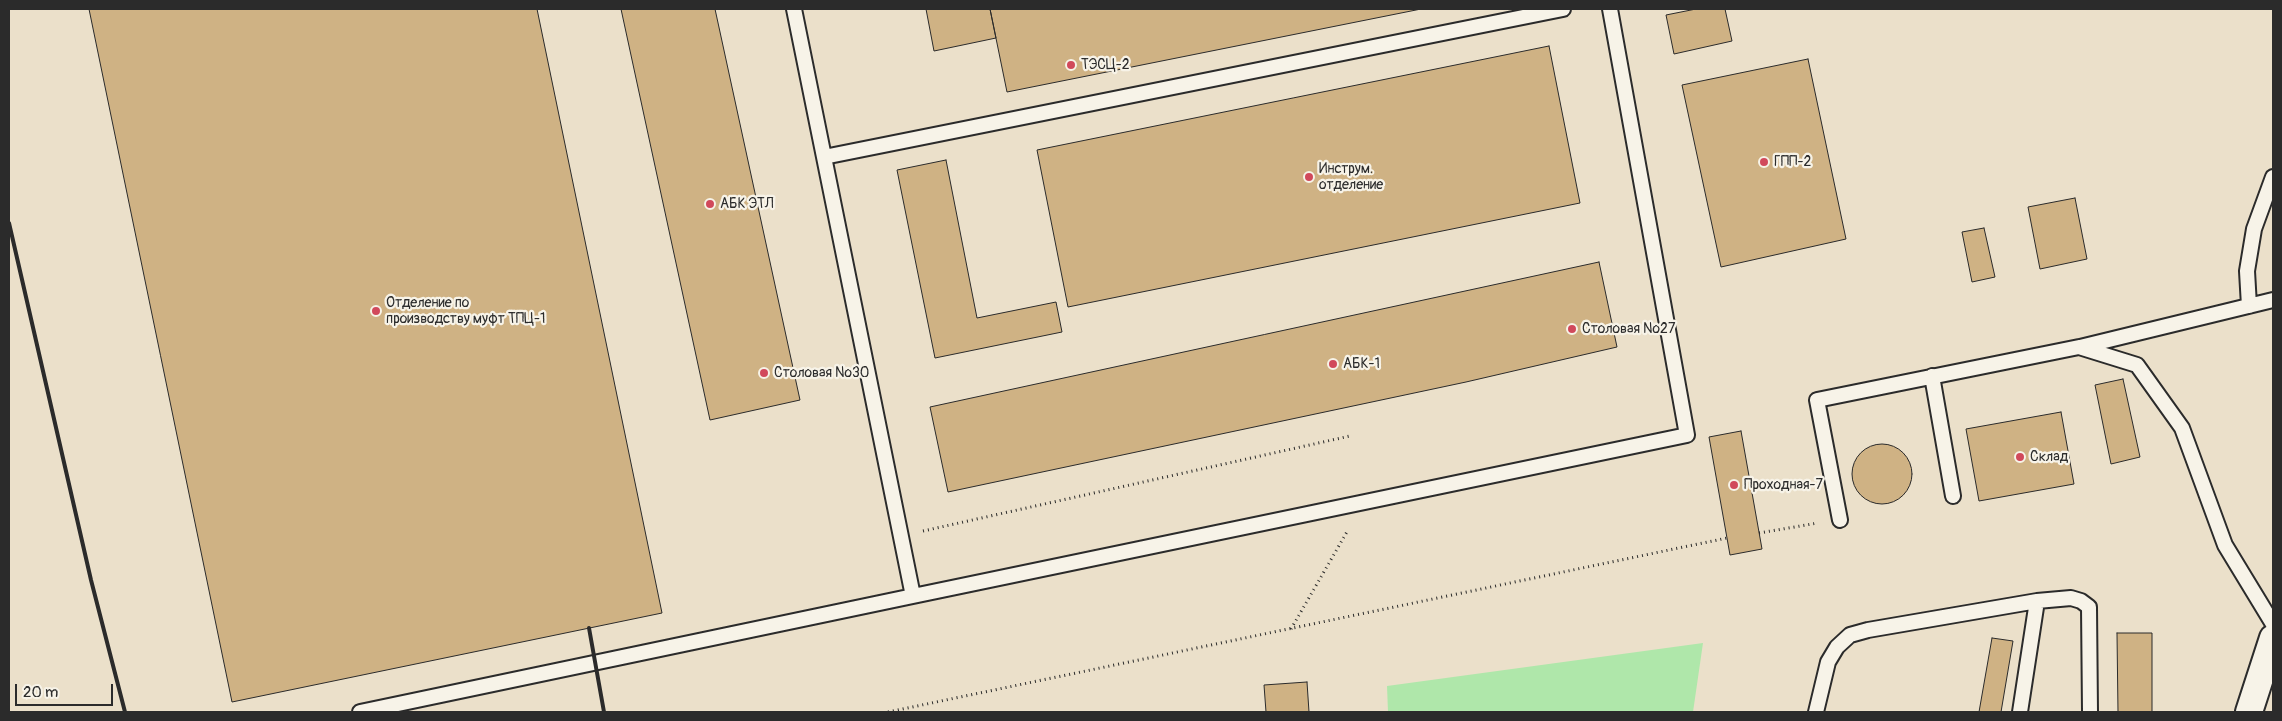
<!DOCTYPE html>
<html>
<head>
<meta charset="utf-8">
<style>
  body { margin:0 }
  #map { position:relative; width:2282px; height:721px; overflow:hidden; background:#f7f3e8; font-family:Pangolin,sans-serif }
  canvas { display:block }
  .frame { position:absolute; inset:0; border:10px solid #2b2b2b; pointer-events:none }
  .scale { position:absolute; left:15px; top:684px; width:98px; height:22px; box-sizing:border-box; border:2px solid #2b2b2b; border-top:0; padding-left:6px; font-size:15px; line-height:18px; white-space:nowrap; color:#2b2b2b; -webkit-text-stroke:4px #f7f3e8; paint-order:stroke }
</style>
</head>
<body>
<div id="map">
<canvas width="2282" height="721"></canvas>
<div class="frame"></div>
<div class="scale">20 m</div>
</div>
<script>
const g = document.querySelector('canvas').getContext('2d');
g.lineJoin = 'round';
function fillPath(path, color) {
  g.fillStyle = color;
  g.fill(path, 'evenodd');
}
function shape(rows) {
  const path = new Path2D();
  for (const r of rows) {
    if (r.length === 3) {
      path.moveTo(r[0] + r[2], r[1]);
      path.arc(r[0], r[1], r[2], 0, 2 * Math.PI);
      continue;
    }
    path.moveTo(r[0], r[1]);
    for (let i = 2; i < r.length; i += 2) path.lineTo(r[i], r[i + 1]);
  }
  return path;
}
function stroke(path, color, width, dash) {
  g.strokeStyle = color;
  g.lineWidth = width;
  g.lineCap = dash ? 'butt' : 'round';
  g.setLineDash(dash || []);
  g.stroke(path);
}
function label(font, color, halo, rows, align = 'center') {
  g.font = font + ' Pangolin,sans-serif';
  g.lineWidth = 4.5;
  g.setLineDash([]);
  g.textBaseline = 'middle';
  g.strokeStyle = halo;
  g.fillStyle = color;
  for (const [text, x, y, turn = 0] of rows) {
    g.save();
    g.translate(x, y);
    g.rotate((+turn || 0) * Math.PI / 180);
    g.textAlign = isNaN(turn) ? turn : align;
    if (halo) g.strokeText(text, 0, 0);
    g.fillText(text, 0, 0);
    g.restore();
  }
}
fillPath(shape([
  [9,9,2273,9,2273,712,9,712]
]), '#ebe0ca');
fillPath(shape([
  [1703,643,1693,712,1388,712,1387,686]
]), '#afe7aa');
const building = shape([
  [89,9,537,9,662,613,232,702,89,9],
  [621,9,715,9,800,400,710,420,621,9],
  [926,9,990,9,996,38,934,51,926,9],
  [990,9,1421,9,1007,92,990,9],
  [1696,9,1725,9,1732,41,1674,54,1666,15,1696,9],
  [1549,46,1580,203,1068,307,1037,150,1549,46],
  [1808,59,1846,239,1721,267,1682,85,1808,59],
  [946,160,977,318,1056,302,1062,332,935,358,897,170,946,160],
  [2075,198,2087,259,2040,269,2028,207,2075,198],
  [1984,228,1995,277,1972,282,1962,232,1984,228],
  [1599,262,1617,347,1466,382,948,492,930,407,1599,262],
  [2123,379,2140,457,2111,464,2095,385,2123,379],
  [2061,412,2074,484,1979,501,1966,429,2061,412],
  [1741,431,1762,549,1730,555,1709,437,1741,431],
  [1882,474,30],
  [2117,633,2152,633,2152,712,2118,712,2117,633],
  [1992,638,2013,641,2001,712,1979,712,1992,638],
  [1307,682,1309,712,1266,712,1264,685,1307,682]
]);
fillPath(building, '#cfb284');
stroke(building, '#2b2b2b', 1);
const lane = shape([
  [824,157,1563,9],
  [2249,306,2247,271,2254,229,2273,177],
  [2080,347,2273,300],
  [1932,376,1953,496],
  [1840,520,1817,400,2079,347,2137,365,2182,428,2225,545,2273,624],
  [913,596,1687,435,1610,9],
  [360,712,913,596,794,9],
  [1816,712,1828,662,1837,647,1850,635,1868,630,2037,601,2071,598,2081,601,2089,607,2090,712],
  [2020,712,2037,601]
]);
const street = shape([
  [2249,712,2273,638]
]);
stroke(lane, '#2b2b2b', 18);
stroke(street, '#2b2b2b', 30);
stroke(shape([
  [923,531,1350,436],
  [1759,533,1818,523],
  [1291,629,1348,530],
  [888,712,1727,538]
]), '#2b2b2b', 3, [1, 4]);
stroke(lane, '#f7f3e8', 14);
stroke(street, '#f7f3e8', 26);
stroke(shape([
  [9,223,91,580,125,712],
  [589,628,604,712]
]), '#2b2b2b', 4);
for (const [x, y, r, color] of [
  [1071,65,5,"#d1495b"],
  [1764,162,5,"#d1495b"],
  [1309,177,5,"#d1495b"],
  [710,204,5,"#d1495b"],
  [376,311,5,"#d1495b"],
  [1572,329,5,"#d1495b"],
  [1333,364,5,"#d1495b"],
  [764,373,5,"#d1495b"],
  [2020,457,5,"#d1495b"],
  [1734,485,5,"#d1495b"]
]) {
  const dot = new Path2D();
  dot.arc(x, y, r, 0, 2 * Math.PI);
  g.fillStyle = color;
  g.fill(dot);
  stroke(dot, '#f7f3e8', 2);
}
label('14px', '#2b2b2b', '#f7f3e8', [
  ["ТЭСЦ-2",1081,65],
  ["ГПП-2",1774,162],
  ["Инструм.",1319,169],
  ["отделение",1319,185],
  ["АБК ЭТЛ",720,204],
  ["Отделение по",386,303],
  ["производству муфт ТПЦ-1",386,319],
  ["Столовая №27",1582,329],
  ["АБК-1",1343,364],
  ["Столовая №30",774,373],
  ["Склад",2030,457],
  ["Проходная-7",1744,485]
], 'left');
</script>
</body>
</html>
